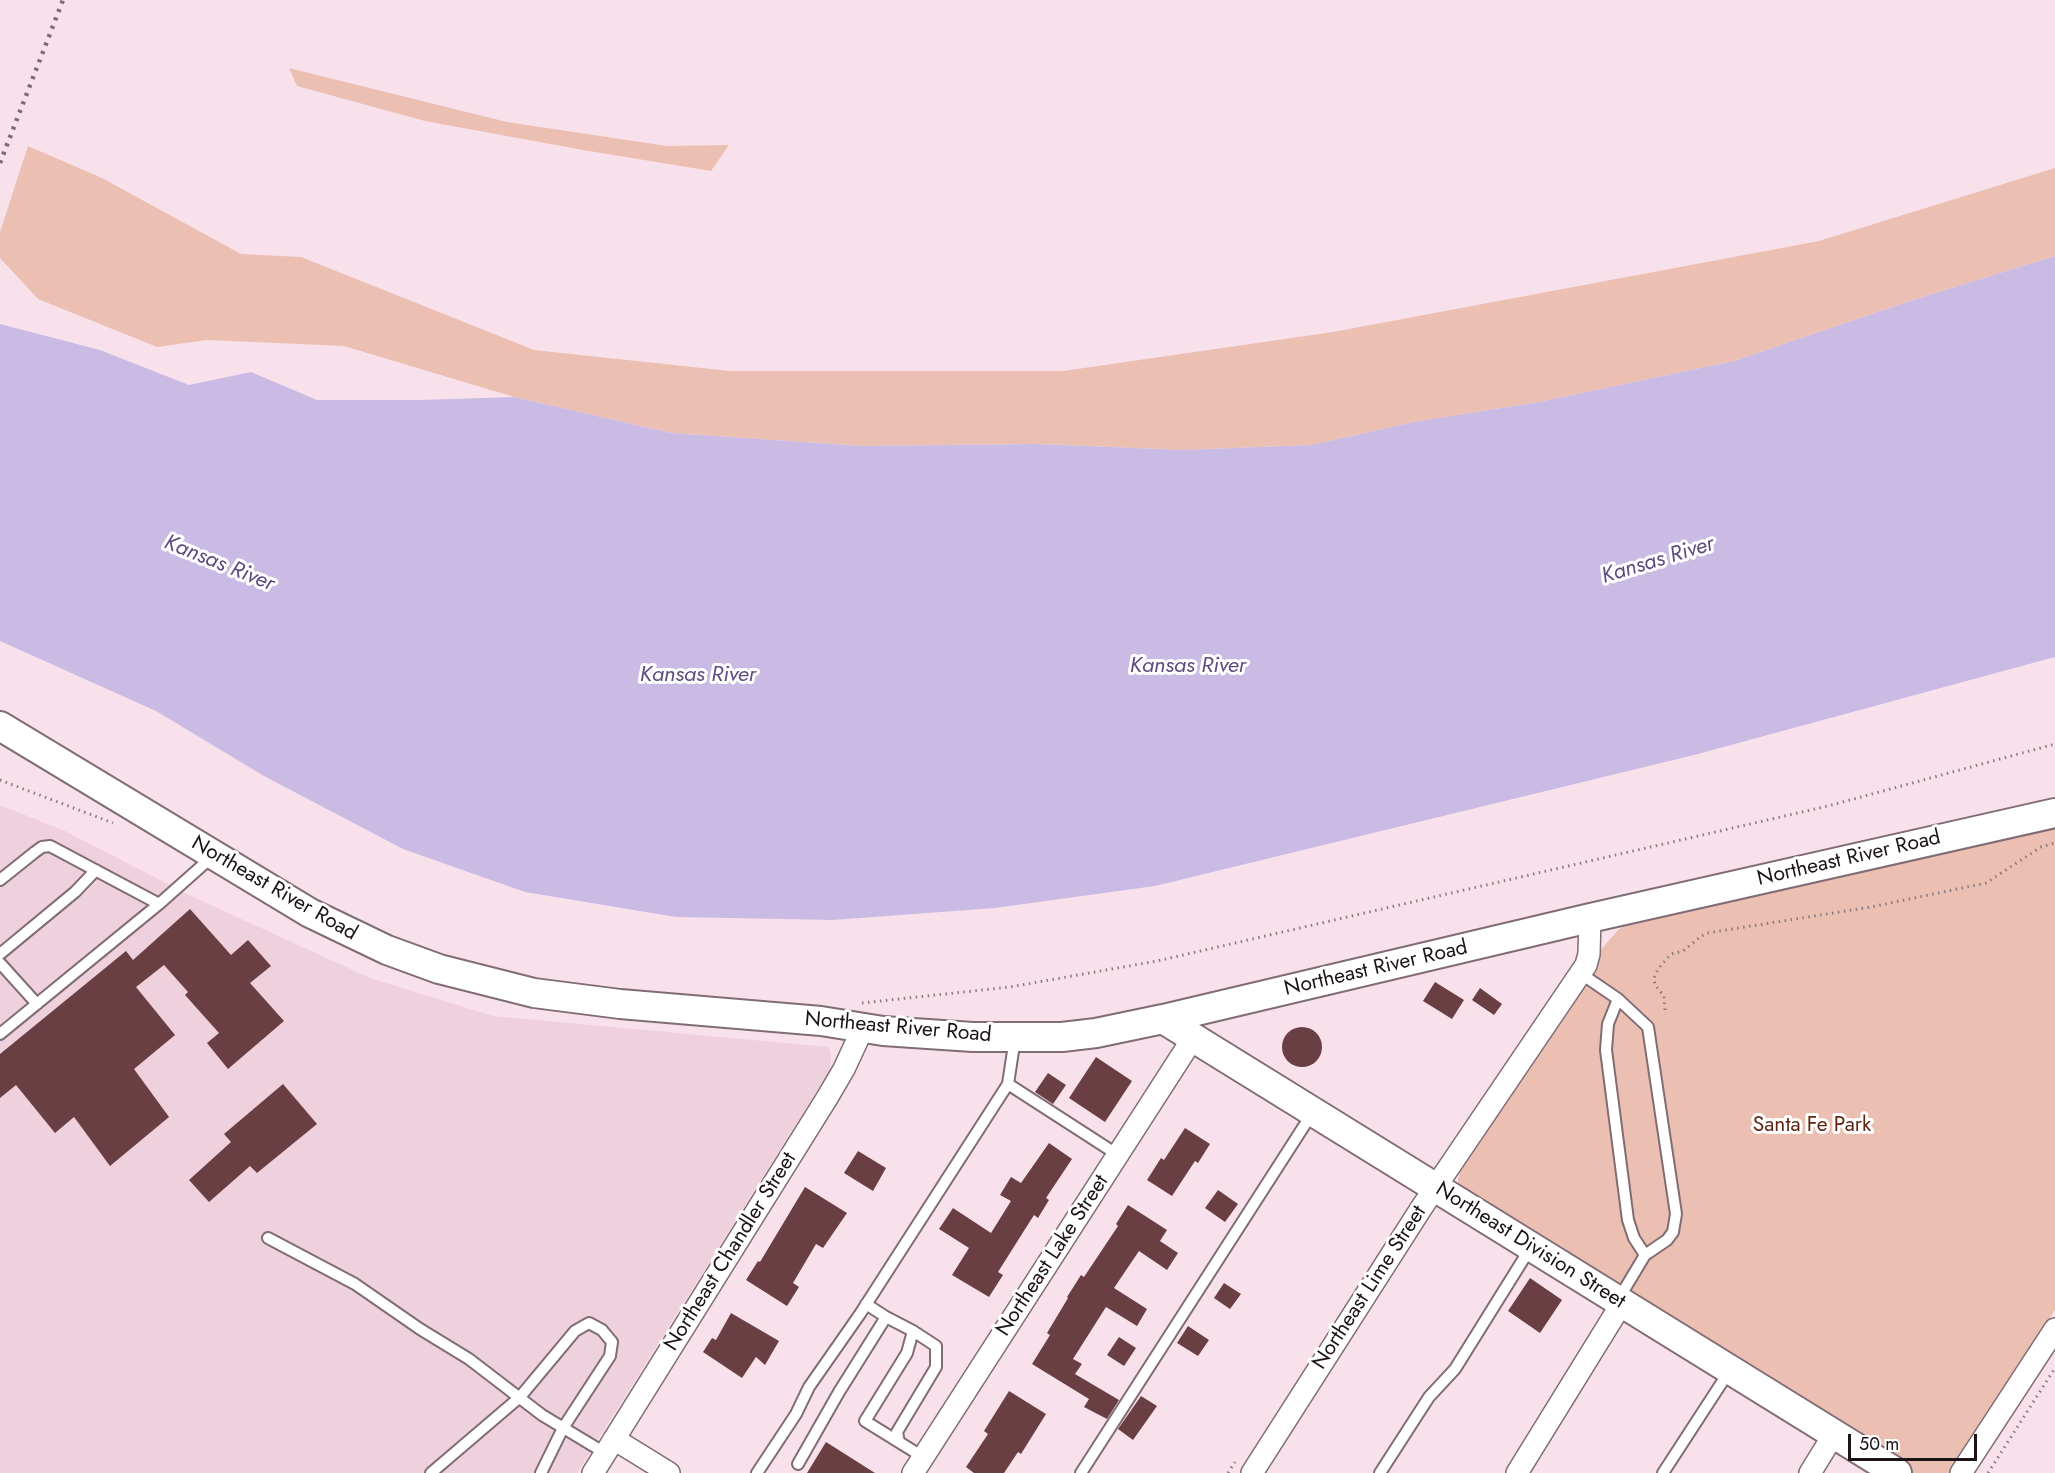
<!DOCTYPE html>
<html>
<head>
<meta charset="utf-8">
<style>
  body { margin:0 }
  #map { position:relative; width:2055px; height:1473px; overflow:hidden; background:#f9e1eb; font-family:Jost,sans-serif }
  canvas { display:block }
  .scale { position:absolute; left:1848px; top:1434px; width:129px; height:27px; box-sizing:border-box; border:3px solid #1b1316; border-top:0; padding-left:8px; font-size:18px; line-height:21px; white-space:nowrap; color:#1b1316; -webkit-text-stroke:4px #fff; paint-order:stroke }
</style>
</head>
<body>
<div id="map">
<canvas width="2055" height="1473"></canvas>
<div class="scale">50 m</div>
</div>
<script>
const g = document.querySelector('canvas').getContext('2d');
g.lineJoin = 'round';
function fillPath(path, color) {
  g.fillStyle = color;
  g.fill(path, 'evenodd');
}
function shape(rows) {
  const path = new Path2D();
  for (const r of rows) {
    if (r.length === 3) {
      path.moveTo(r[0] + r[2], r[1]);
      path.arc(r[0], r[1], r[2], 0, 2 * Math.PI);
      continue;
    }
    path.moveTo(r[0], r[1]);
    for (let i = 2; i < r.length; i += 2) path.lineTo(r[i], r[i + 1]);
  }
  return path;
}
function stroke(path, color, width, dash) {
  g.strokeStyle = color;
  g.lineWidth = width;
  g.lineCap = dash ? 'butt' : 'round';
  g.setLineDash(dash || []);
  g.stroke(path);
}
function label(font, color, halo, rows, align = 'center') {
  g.font = font + ' Jost,sans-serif';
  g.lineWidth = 6;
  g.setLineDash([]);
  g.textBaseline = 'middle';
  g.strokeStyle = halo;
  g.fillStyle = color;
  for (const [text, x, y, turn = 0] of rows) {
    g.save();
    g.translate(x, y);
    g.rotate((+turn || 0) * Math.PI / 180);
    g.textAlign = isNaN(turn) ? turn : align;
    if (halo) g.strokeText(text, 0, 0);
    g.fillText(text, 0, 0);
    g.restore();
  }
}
fillPath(shape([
  [0,805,65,831,189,895,370,978,493,1016,829,1047,831,1057,830,1070,577,1473,0,1473]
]), '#efd0dd');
fillPath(shape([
  [289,68,507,122,667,146,729,145,711,171,583,150,425,121,297,86],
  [28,146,102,178,241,254,301,257,534,350,730,371,1063,371,1333,332,1819,241,2055,168,2055,256,1913,300,1734,361,1539,402,1419,421,1311,445,1183,450,1037,444,862,446,671,433,514,397,344,346,207,340,157,347,38,299,0,258,0,232],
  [2055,822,2055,1310,1950,1473,1908,1473,1458,1188,1458,1179,1461,1168,1569,998,1604,946,1618,930,1639,916]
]), '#ebc0b2');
fillPath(shape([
  [2055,256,2055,657,1694,755,1155,886,995,908,833,920,676,917,525,892,403,849,264,776,156,711,0,641,0,324,100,350,189,385,251,372,317,400,421,400,514,397,671,433,862,446,1037,444,1183,450,1311,445,1419,421,1539,402,1734,361,1913,300]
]), '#c9bbe4');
fillPath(shape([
  [190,909,231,955,248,940,271,966,250,983,284,1021,228,1069,207,1043,219,1033,185,995,188,992,164,965,136,987,175,1035,134,1069,169,1117,110,1166,74,1117,55,1133,16,1085,0,1098,0,1054,126,951,133,960],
  [1435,982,1464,1000,1452,1019,1423,1001],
  [1480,988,1502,1004,1494,1015,1472,1000],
  [1302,1047,20],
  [1096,1057,1132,1081,1105,1122,1069,1098],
  [1048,1073,1066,1085,1053,1104,1035,1092],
  [283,1084,317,1124,257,1173,250,1166,209,1202,189,1180,231,1142,224,1134],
  [1185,1128,1210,1144,1198,1163,1195,1161,1172,1196,1147,1180,1161,1158,1164,1160],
  [1049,1143,1072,1159,1046,1198,1049,1200,1038,1218,1034,1215,998,1272,1003,1275,989,1297,952,1275,969,1248,939,1229,953,1208,991,1233,1011,1201,1000,1195,1011,1177,1021,1183],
  [858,1151,886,1168,873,1191,844,1173],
  [805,1187,847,1213,823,1248,816,1244,793,1283,799,1287,787,1306,746,1280,758,1261,760,1262],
  [1218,1190,1238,1204,1225,1222,1205,1208],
  [1128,1205,1167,1230,1160,1241,1178,1253,1167,1270,1139,1251,1114,1288,1147,1309,1137,1326,1106,1307,1073,1359,1082,1364,1075,1374,1119,1400,1107,1419,1084,1407,1089,1399,1032,1364,1050,1335,1047,1333,1068,1298,1067,1297,1081,1275,1084,1277,1118,1226,1116,1224],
  [1530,1278,1562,1300,1540,1333,1508,1311],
  [1224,1283,1241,1294,1230,1309,1214,1298],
  [731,1313,779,1341,765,1365,756,1357,742,1378,703,1352,712,1338,716,1340],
  [1188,1326,1209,1340,1198,1356,1177,1343],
  [1119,1337,1136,1348,1124,1366,1107,1355],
  [1009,1391,1046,1414,1021,1454,1018,1452,1004,1473,974,1473,966,1467,988,1434,984,1431],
  [1141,1396,1157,1406,1133,1440,1118,1429],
  [826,1442,875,1473,807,1473]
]), '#6a3f43');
const lane = shape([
  [0,880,35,852,42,847,50,846,159,904],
  [0,954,75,892,96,870],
  [0,963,37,1004],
  [1580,973,1618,999,1648,1027,1676,1214,1673,1232,1667,1240,1645,1255,1618,1300],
  [1618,999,1608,1024,1606,1050,1628,1220,1634,1238,1645,1255],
  [0,1034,159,904,213,856],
  [1008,1084,1118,1155],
  [268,1238,355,1284,420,1329,469,1359,542,1415,605,1453],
  [866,1304,886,1317,913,1331,907,1353,865,1421,923,1457],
  [899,1442,897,1432,936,1367,936,1346,913,1331],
  [798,1464,839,1392,886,1317],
  [431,1473,520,1397,575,1331,589,1323,602,1330,612,1342,610,1356,563,1428,541,1473],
  [757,1473,796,1414,809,1387,860,1314,1008,1084,1015,1038],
  [1081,1473,1313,1112],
  [1380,1473,1429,1397,1455,1369,1531,1247],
  [1663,1473,1730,1370]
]);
const street = shape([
  [614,1439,669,1473],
  [593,1473,827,1098,844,1069,863,1028],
  [913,1473,1193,1038],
  [1252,1473,1422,1207,1586,965,1589,954,1590,918],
  [1517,1473,1622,1303],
  [1810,1473,1834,1434],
  [1961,1473,2055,1329]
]);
const secondary = shape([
  [0,726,310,913,387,950,439,969,534,993,620,1004,821,1021,883,1031,973,1037,1062,1037,1096,1033,1163,1019,1590,918,2055,813],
  [1163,1019,1897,1473]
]);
stroke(lane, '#806c75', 14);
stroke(street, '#806c75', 24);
stroke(secondary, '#806c75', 32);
stroke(shape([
  [0,780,113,823],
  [862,1003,1010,987,1157,961,1828,806,2055,744],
  [1665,1010,1664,996,1655,985,1654,978,1658,969,1671,954,1683,951,1700,937,1707,933,1871,907,1986,883,2041,847,2055,843],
  [1228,1473,1235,1462],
  [1988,1473,2055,1368]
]), '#8a7a80', 3, [1.5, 4.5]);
stroke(lane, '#fff', 10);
stroke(street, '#fff', 21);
stroke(secondary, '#fff', 28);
stroke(shape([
  [0,163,63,0]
]), '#7a6c72', 4.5, [3, 6]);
label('21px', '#1b1316', '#fff', [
  ["Northeast River Road",1849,859,-13],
  ["Northeast River Road",274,889,30],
  ["Northeast River Road",1376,969,-13],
  ["Northeast River Road",898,1028,5],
  ["Northeast Division Street",1530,1246,32],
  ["Northeast Chandler Street",731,1252,-58],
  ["Northeast Lake Street",1053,1256,-57],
  ["Northeast Lime Street",1370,1288,-57]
]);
label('21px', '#602613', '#fff', [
  ["Santa Fe Park",1812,1126]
]);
label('italic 22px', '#5f4a80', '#fff', [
  ["Kansas River",1658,561,-17],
  ["Kansas River",219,564,22],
  ["Kansas River",1188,667],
  ["Kansas River",698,676]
]);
</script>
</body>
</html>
